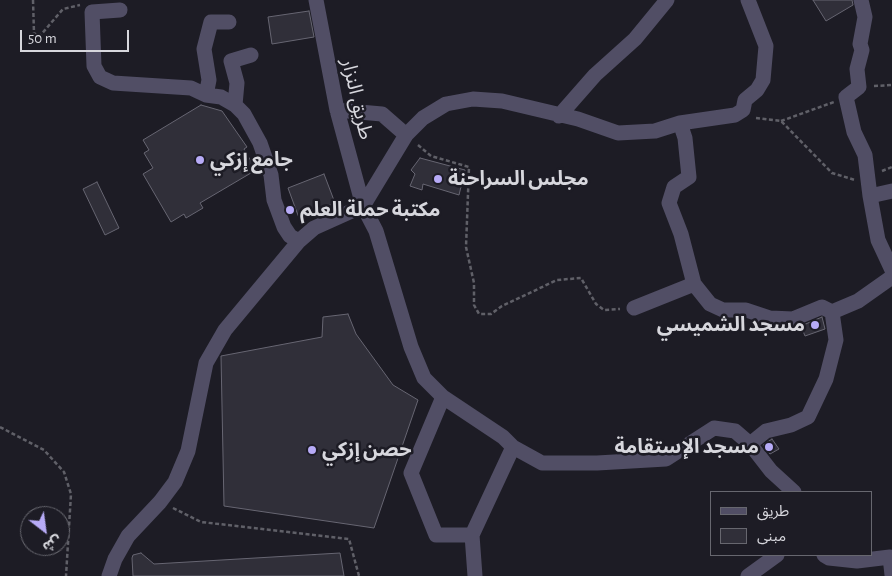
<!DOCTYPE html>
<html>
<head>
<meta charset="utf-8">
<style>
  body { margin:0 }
  #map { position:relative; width:892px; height:576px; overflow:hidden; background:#1d1c25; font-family:"Alegreya Sans","Noto Sans Arabic",sans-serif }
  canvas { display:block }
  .legend { position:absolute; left:710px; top:491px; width:162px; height:65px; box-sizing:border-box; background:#1d1c25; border:1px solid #67676f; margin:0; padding:6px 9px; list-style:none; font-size:15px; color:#d7d7dd }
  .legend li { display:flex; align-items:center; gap:10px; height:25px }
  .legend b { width:25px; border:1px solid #67676f }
  .north { position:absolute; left:20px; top:506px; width:50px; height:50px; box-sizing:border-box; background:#1d1c25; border:1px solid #67676f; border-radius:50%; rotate:150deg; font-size:14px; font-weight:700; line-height:20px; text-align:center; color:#d7d7dd }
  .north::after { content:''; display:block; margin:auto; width:18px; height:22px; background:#b7abf7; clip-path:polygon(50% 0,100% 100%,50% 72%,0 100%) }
  .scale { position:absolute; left:20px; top:30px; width:109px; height:22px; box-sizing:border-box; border:2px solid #d7d7dd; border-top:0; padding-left:6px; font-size:15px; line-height:18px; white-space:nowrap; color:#d7d7dd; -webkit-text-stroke:4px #1d1c25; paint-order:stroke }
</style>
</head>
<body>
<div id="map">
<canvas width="892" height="576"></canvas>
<ul class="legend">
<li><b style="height:6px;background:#514e65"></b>طريق</li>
<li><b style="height:14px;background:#302f39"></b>مبنى</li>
</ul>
<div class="north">ش</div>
<div class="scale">50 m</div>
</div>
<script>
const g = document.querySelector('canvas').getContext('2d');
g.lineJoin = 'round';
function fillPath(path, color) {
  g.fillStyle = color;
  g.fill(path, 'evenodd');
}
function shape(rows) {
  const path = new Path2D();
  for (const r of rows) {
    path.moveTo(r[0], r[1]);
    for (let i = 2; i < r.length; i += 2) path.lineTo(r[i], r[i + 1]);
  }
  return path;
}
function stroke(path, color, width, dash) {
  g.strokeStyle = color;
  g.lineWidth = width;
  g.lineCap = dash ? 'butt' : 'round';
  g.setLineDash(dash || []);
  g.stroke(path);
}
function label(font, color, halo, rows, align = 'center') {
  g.font = font + ' "Alegreya Sans","Noto Sans Arabic",sans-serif';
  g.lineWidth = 5;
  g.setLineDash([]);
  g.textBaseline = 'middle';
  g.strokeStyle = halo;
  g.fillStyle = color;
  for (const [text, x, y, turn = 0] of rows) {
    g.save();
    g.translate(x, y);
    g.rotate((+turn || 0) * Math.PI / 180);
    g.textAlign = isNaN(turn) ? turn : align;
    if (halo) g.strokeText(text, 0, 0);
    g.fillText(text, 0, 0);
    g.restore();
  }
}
const building = shape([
  [813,0,852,0,853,5,826,21,813,0],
  [309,11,314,37,272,44,268,17,309,11],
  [201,105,222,111,247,147,244,149,256,170,200,203,203,208,186,218,184,214,171,222,143,174,153,168,144,153,149,150,143,140,201,105],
  [420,158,465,170,459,195,423,184,422,190,410,186,415,174,411,170,420,158],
  [324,174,335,203,299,218,288,188,324,174],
  [97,182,119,228,105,235,83,189,97,182],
  [348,314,356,334,393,385,418,400,374,528,224,506,221,356,322,337,323,317,348,314],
  [822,317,825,329,805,336,801,326,822,317],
  [772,439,779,449,770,454,763,445,772,439],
  [141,553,154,564,340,553,344,576,133,576,132,558,133,555,141,553]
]);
fillPath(building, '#302f39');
stroke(building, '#676672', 1);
stroke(shape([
  [33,0,34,33,39,37,63,9,80,5],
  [874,86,892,85],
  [756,118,781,121,832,173,855,180],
  [781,121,834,102],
  [418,145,431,156,469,167,466,247,474,283,474,305,479,314,491,314,502,306,557,280,581,278,596,304,604,310,620,309],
  [882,171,892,167],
  [0,427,44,450,64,472,71,494,66,576],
  [173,508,201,522,349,539,359,576]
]), '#606068', 2.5, [4, 2.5]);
stroke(shape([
  [316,0,337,110,363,206,376,231,411,347,424,378,443,397,503,437,513,447,542,463,597,463,666,459,714,428,735,431,750,444,771,471,794,492],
  [861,0,865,17,860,44,862,50,857,69,859,87,846,97,854,132,865,155,870,196],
  [120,10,92,12,94,66,100,77,113,83,191,88,206,95,221,97,235,105,244,114,260,143,271,175,274,200,284,227,290,236,299,241],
  [206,95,209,80,204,49,211,22,229,22],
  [235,105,237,83,231,61,251,55],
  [337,110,382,114,406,135],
  [559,116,595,75,635,39,667,0],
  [680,123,685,138,689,177,674,187,669,203,681,234,694,284],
  [892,191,870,196,878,240,892,270],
  [634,308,694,284,710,304,723,310,746,310,770,318,793,319,822,307,832,312],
  [443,397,411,473,436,535,472,535,475,576],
  [750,444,766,431,791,425,808,417,826,379,836,340,832,312,858,301,892,277],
  [472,535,513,447],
  [824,555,829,558,857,561,890,557,892,575],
  [109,576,115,559,128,536,160,502,175,482,188,451,206,363,225,330,299,241,314,228,363,206,406,135,423,118,446,104,473,99,502,101,578,119,618,133,655,131,680,123,735,115,743,110,745,100,757,90,763,80,766,46,748,0],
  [748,576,777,555]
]), '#514e65', 15);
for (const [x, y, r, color] of [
  [200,160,5,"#b7abf7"],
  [438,179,5,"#b7abf7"],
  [290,210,5,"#b7abf7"],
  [815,325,5,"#b7abf7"],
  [769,447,5,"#b7abf7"],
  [312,450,5,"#b7abf7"]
]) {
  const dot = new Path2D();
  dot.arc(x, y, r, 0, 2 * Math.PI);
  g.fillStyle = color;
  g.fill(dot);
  stroke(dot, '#1d1c25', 2);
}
label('20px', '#d7d7dd', '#1d1c25', [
  ["طريق النزار",357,99,77]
]);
label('bold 20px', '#d7d7dd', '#1d1c25', [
  ["جامع إزكي",210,160],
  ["مجلس السراحنة",448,179],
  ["مكتبة حملة العلم",300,210],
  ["مسجد الشميسي",805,325,"right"],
  ["مسجد الإستقامة",759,447,"right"],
  ["حصن إزكي",322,450]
], 'left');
</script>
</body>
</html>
